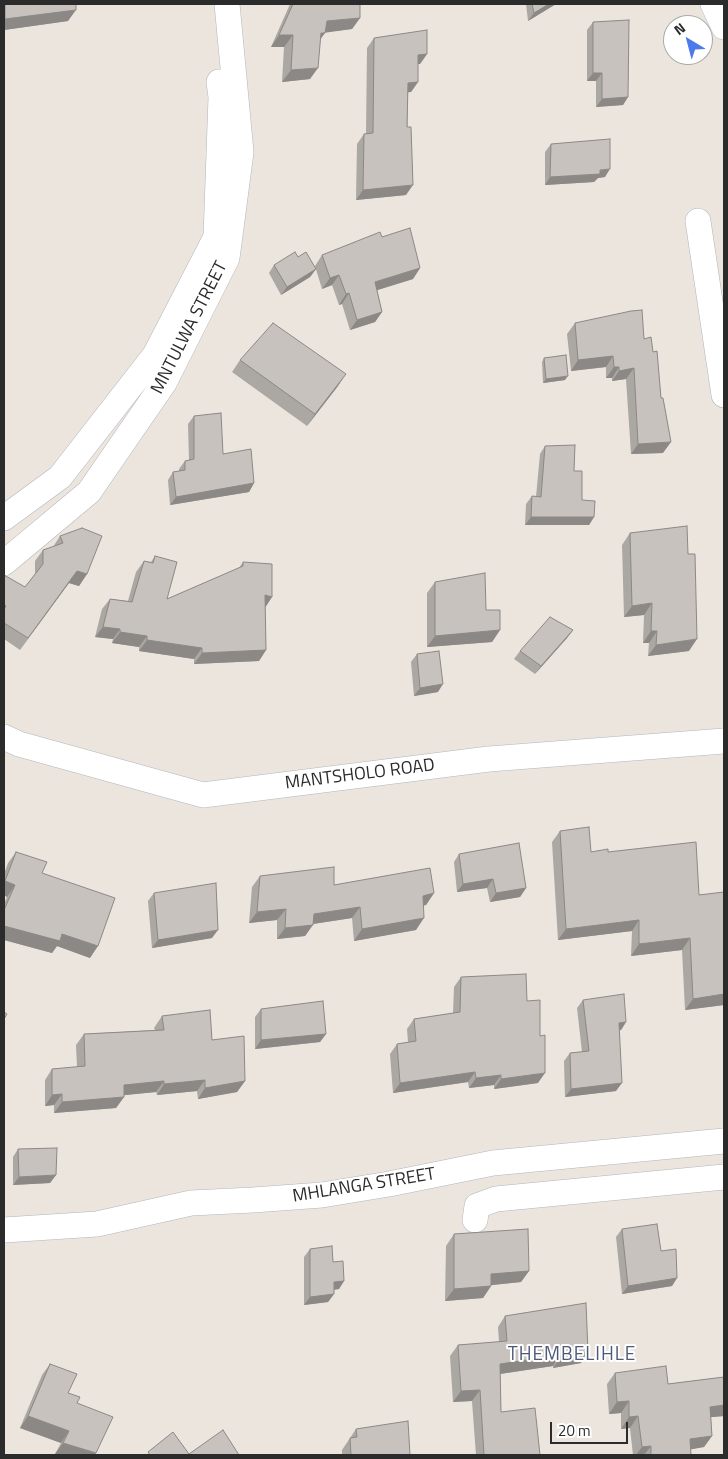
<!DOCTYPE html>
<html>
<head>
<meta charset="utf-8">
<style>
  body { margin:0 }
  #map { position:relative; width:728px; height:1459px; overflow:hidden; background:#ece5de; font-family:"Titillium Web",sans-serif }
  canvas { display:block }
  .frame { position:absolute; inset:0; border:5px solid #2b2b2b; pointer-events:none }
  .north { position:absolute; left:663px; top:15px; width:50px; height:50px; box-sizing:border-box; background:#fff; border:1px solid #aaa; border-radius:50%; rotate:323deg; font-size:14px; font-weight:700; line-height:20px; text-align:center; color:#2b2b2b }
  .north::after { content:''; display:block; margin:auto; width:18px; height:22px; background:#4c79eb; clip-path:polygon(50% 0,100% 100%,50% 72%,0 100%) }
  .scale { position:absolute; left:550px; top:1422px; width:78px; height:22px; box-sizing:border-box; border:2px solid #2b2b2b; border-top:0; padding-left:6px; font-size:15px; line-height:18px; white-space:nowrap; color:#2b2b2b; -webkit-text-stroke:4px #fff; paint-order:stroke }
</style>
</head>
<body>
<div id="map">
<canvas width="728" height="1459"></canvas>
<div class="frame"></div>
<div class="north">N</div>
<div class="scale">20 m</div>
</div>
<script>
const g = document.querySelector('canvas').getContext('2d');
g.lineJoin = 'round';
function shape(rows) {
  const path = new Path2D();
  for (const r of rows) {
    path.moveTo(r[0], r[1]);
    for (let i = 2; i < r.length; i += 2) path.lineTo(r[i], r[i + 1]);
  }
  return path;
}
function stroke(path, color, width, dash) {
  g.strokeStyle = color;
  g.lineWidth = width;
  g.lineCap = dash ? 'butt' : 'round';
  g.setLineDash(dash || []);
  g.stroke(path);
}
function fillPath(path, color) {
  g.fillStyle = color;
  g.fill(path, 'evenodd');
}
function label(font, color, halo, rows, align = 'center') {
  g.font = font + ' "Titillium Web",sans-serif';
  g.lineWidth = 4;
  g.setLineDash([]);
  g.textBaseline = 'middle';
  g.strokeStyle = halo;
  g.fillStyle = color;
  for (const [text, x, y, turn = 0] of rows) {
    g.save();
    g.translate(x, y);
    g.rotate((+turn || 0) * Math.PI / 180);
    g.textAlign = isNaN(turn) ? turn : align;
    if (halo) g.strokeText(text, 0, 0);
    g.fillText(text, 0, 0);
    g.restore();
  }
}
const street = shape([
  [713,4,724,27],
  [698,221,724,395],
  [4,518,60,477,155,355,216,237,221,97,219,82],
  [4,563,89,492,164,383,227,258,241,152,227,4],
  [4,737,19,744,203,795,489,759,724,741],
  [475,1220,477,1206,496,1199,724,1177],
  [4,1230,97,1224,191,1203,253,1200,322,1195,389,1184,493,1163,724,1141]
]);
stroke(street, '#b2b5bd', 26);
stroke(street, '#fff', 25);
fillPath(shape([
  [4,4,76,4,68,21,4,30],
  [290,4,360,4,360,18,352,29,325,32,320,39,310,79,282,82,284,47,271,47],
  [526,4,556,4,528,21],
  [593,22,628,97,623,105,596,107,596,81,587,81,587,30],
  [374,38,427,54,420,64,418,64,418,82,411,92,408,92,406,195,356,200,357,144,364,134,366,134,367,48],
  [551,144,605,177,598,178,594,182,545,185,545,152],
  [382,237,420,268,413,279,377,290,382,312,375,322,350,330,342,304,339,305,332,285,322,289,315,266,322,255],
  [298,257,316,269,310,277,281,295,269,273,274,265],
  [575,323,644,339,663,453,631,454,626,379,612,381,612,378,606,378,606,367,571,371,567,334],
  [544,358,565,380,543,383,542,362],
  [240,360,338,386,307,426,232,372],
  [194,416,223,454,254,483,249,492,170,505,168,480,173,472,179,471,179,469,185,461,189,460,188,424],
  [545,446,574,471,582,500,594,517,589,525,525,525,526,504,532,496,536,497,540,454],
  [630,533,689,651,648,656,649,643,643,643,644,615,624,617,622,545],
  [60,536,87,574,79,586,69,583,20,650,4,639,4,575,25,587,35,574,35,561,43,550,53,547],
  [155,556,167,599,239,568,243,562,272,597,265,606,266,650,259,661,194,664,194,659,139,651,139,647,112,643,113,639,95,637,102,609,110,599,128,601,136,572,144,561,151,562],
  [435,582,486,610,500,630,492,642,427,647,427,593],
  [573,630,567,638,535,674,514,659,520,651],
  [417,654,438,692,414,696,411,662],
  [560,831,591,852,608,852,699,895,724,892,724,1005,685,1010,682,950,631,956,632,931,558,940,552,842],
  [16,852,42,873,90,958,57,946,52,953,4,940,4,904,7,897,4,895,4,874,8,863],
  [459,854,526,888,520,897,490,902,487,888,457,892,454,862],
  [260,876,334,885,434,893,426,905,423,905,416,930,354,941,352,918,313,924,305,936,277,939,277,920,249,923,252,887],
  [154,893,212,938,152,948,148,901],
  [461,977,527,1001,538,1083,494,1089,494,1085,469,1088,468,1082,393,1093,390,1054,397,1044,408,1042,407,1029,414,1019,453,1013,454,987],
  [583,1000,626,1022,621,1030,620,1030,616,1091,565,1097,564,1061,570,1053,582,1052,577,1008],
  [261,1009,326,1034,320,1042,255,1049,255,1017],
  [162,1016,212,1040,245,1081,237,1092,198,1099,197,1091,157,1095,156,1092,124,1095,124,1097,116,1108,54,1113,54,1105,45,1106,45,1080,52,1069,77,1067,76,1045,84,1034,155,1030,154,1028],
  [18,1149,56,1175,50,1183,13,1185,13,1157],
  [622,1229,677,1278,672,1286,622,1294,616,1237],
  [454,1234,529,1271,521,1282,491,1285,491,1286,483,1298,445,1301,446,1246],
  [310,1249,333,1262,344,1281,339,1289,334,1290,334,1294,328,1302,304,1305,304,1257],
  [505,1316,581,1363,553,1368,553,1366,500,1374,501,1412,540,1455,476,1455,472,1401,453,1402,450,1356,458,1345,499,1342,498,1327],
  [50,1364,68,1393,77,1403,96,1453,94,1455,59,1455,55,1454,61,1443,20,1428,42,1375],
  [615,1373,668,1384,724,1377,724,1416,711,1417,712,1436,704,1447,690,1449,691,1455,633,1455,630,1428,621,1429,621,1413,609,1414,607,1384],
  [356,1429,410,1455,342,1455,342,1450]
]), '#aba7a3');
fillPath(shape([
  [549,4,556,4,528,21,534,13],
  [76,10,68,21,4,30,4,21,5,19],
  [360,18,352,29,323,33,325,33,317,44,313,44,327,21],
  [279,35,293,35,284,47,271,47],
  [427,54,420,64,411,65,418,55],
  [318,68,310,79,282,82,291,70],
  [593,73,602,73,596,81,587,81],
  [418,82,411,92,401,93,408,83],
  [628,97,623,105,596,107,602,99],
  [610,169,605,177,598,178,594,182,545,185,550,177],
  [413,185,406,195,356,200,363,190],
  [420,268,413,279,368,293,375,282],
  [316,269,310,277,281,295,287,287],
  [339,275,332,285,322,289,330,278],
  [349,293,342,304,339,305,346,294],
  [382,312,375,322,350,330,357,320],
  [613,356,606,367,571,371,578,360],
  [614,367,619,367,612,378,606,378],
  [634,368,626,379,612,381,619,371],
  [346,374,338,386,307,426,315,414],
  [568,376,565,380,543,383,546,379],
  [671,442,663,453,631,454,638,444],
  [254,483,249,492,170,505,176,497],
  [531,517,594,517,589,525,525,525],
  [77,571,87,574,79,586,69,583,20,650],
  [265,595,272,597,265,608],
  [652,603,644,615,624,617,632,606],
  [103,627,120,629,113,639,95,637],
  [500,630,492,642,427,647,435,636],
  [573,630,567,638,535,674,541,666],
  [651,631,657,631,649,643,643,643],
  [120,632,147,636,139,647,112,643],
  [697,639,689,651,648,656,656,645],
  [147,640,202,648,194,659,139,651],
  [266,650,259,661,194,664,202,653],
  [443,684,438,692,414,696,420,688],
  [493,879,487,888,457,892,463,884],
  [5,881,15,885,7,897,4,895,4,882],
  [526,888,520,897,490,902,496,893],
  [434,893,426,905,415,908,423,896],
  [360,907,352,918,306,925,314,914],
  [286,909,277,920,249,923,257,912],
  [424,918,416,930,354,941,362,929],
  [639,920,632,931,558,940,566,929],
  [313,925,305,936,277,939,285,928],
  [4,926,62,934,98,946,90,958,57,946,52,953,4,940],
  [218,930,212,938,152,948,158,940],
  [690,938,682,950,631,956,639,944],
  [724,994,724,1005,685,1010,693,999],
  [626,1022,621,1030,614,1031,619,1023],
  [326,1034,320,1042,255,1049,261,1040],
  [475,1072,468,1082,393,1093,400,1083],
  [545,1073,538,1083,494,1089,501,1079],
  [501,1075,494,1085,469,1088,476,1078],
  [205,1080,197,1091,157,1095,164,1084],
  [164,1081,156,1092,116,1096,124,1085],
  [245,1081,237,1092,198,1099,205,1088],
  [622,1083,616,1091,565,1097,571,1089],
  [62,1094,54,1105,45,1106,52,1095],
  [124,1097,116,1108,54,1113,62,1102],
  [56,1175,50,1183,13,1185,19,1177],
  [529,1271,521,1282,483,1286,491,1274],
  [677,1278,672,1286,622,1294,628,1286],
  [344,1281,339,1289,328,1290,334,1282],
  [491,1286,483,1298,445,1301,454,1289],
  [334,1294,328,1302,304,1305,310,1297],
  [588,1352,581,1363,553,1368,561,1357],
  [560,1355,553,1366,493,1375,500,1364],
  [480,1390,472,1401,453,1402,461,1391],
  [629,1401,621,1413,609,1414,617,1402],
  [724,1405,724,1416,702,1418,710,1407],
  [28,1416,69,1431,61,1443,20,1428],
  [638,1416,630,1428,621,1429,629,1417],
  [712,1436,704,1447,682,1451,690,1439],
  [63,1443,96,1453,94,1455,59,1455,55,1454],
  [651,1446,644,1455,636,1455,642,1447]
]), '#8b8885');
const building = shape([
  [5,4,76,4,76,10,5,19,5,4],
  [293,4,360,4,360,18,327,21,325,33,321,33,318,68,291,70,293,35,279,35,293,4],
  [532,4,549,4,534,13,532,4],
  [629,20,628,97,602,99,602,73,593,73,593,22,629,20],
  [427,30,427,54,418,55,418,82,408,83,407,127,411,127,413,185,363,190,364,134,373,133,374,38,427,30],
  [610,139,610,169,600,170,600,174,550,177,551,144,610,139],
  [410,228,420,268,375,282,382,312,357,320,349,293,346,294,339,275,330,278,322,255,380,232,382,237,410,228],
  [295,252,298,257,306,252,316,269,287,287,274,265,295,252],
  [642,310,644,339,651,337,653,352,657,351,661,398,663,398,671,442,638,444,634,368,619,371,619,367,614,367,613,356,578,360,575,323,631,311,642,310],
  [273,323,346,374,315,414,240,360,273,323],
  [566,355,568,376,546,379,544,358,566,355],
  [221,413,223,454,251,449,254,483,176,497,173,472,185,470,185,461,194,459,194,416,221,413],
  [575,445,574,471,582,471,582,500,595,501,594,517,531,517,532,496,541,497,545,446,575,445],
  [687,526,688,554,695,554,697,639,656,645,657,631,651,631,652,603,632,606,630,533,687,526],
  [82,528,102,536,87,574,77,571,28,638,4,623,4,609,6,606,4,605,4,575,25,587,43,564,43,550,63,543,60,536,82,528],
  [155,556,177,562,167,599,243,566,243,562,272,564,272,597,265,595,266,650,202,653,202,648,147,640,147,636,120,632,120,629,103,627,110,599,132,602,144,561,153,563,155,556],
  [485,573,486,610,500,610,500,630,435,636,435,582,485,573],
  [550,617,573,630,541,666,520,651,550,617],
  [439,651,443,684,420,688,417,654,439,651],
  [589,827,591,852,608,849,608,852,696,842,699,895,724,892,724,994,693,999,690,938,639,944,639,920,566,929,560,831,589,827],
  [519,843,526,888,496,893,493,879,463,884,459,854,519,843],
  [16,852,47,862,42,873,115,898,98,946,62,934,60,941,4,926,4,910,15,885,5,881,16,852],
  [334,867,334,885,430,868,434,893,423,896,424,918,362,929,360,907,314,914,313,925,285,928,286,909,257,912,260,876,334,867],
  [216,883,218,930,158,940,154,893,216,883],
  [526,974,527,1001,540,1000,540,1036,545,1035,545,1073,501,1079,501,1075,476,1078,475,1072,400,1083,397,1044,416,1041,414,1019,460,1012,461,977,526,974],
  [624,994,626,1022,619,1023,622,1083,571,1089,570,1053,589,1051,583,1000,624,994],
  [323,1001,326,1034,261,1040,261,1009,323,1001],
  [210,1010,212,1040,244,1036,245,1081,205,1088,205,1080,164,1084,164,1081,124,1085,124,1097,62,1102,62,1094,52,1095,52,1069,85,1066,84,1034,164,1030,162,1016,210,1010],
  [4,1012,7,1014,4,1019,4,1012],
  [57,1148,56,1175,19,1177,18,1149,57,1148],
  [657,1224,661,1251,676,1249,677,1278,628,1286,622,1229,657,1224],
  [528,1229,529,1271,491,1274,491,1286,454,1289,454,1234,528,1229],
  [332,1246,333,1262,343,1261,344,1281,334,1282,334,1294,310,1297,310,1249,332,1246],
  [586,1303,588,1352,561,1357,560,1355,500,1364,501,1412,535,1408,540,1455,484,1455,480,1390,461,1391,458,1345,507,1341,505,1316,586,1303],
  [50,1364,77,1374,68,1393,80,1397,77,1403,113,1417,96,1453,63,1443,69,1431,28,1416,50,1364],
  [666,1366,668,1384,724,1377,724,1405,710,1407,712,1436,690,1439,691,1455,651,1455,651,1446,642,1447,638,1416,629,1417,629,1401,617,1402,615,1373,666,1366],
  [408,1421,410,1455,351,1455,350,1438,357,1437,356,1429,408,1421],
  [223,1430,239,1455,150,1455,148,1452,173,1432,189,1454,223,1430]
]);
fillPath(building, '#c7c2be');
stroke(building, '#8b8885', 1);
label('18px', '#2b2b2b', '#fff', [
  ["MNTULWA STREET",190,328,-63],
  ["MANTSHOLO ROAD",360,775,-7],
  ["MHLANGA STREET",364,1186,-9]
]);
g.letterSpacing = '1px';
label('19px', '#4f5a78', '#fff', [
  ["THEMBELIHLE",572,1355]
]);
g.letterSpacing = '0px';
</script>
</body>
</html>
